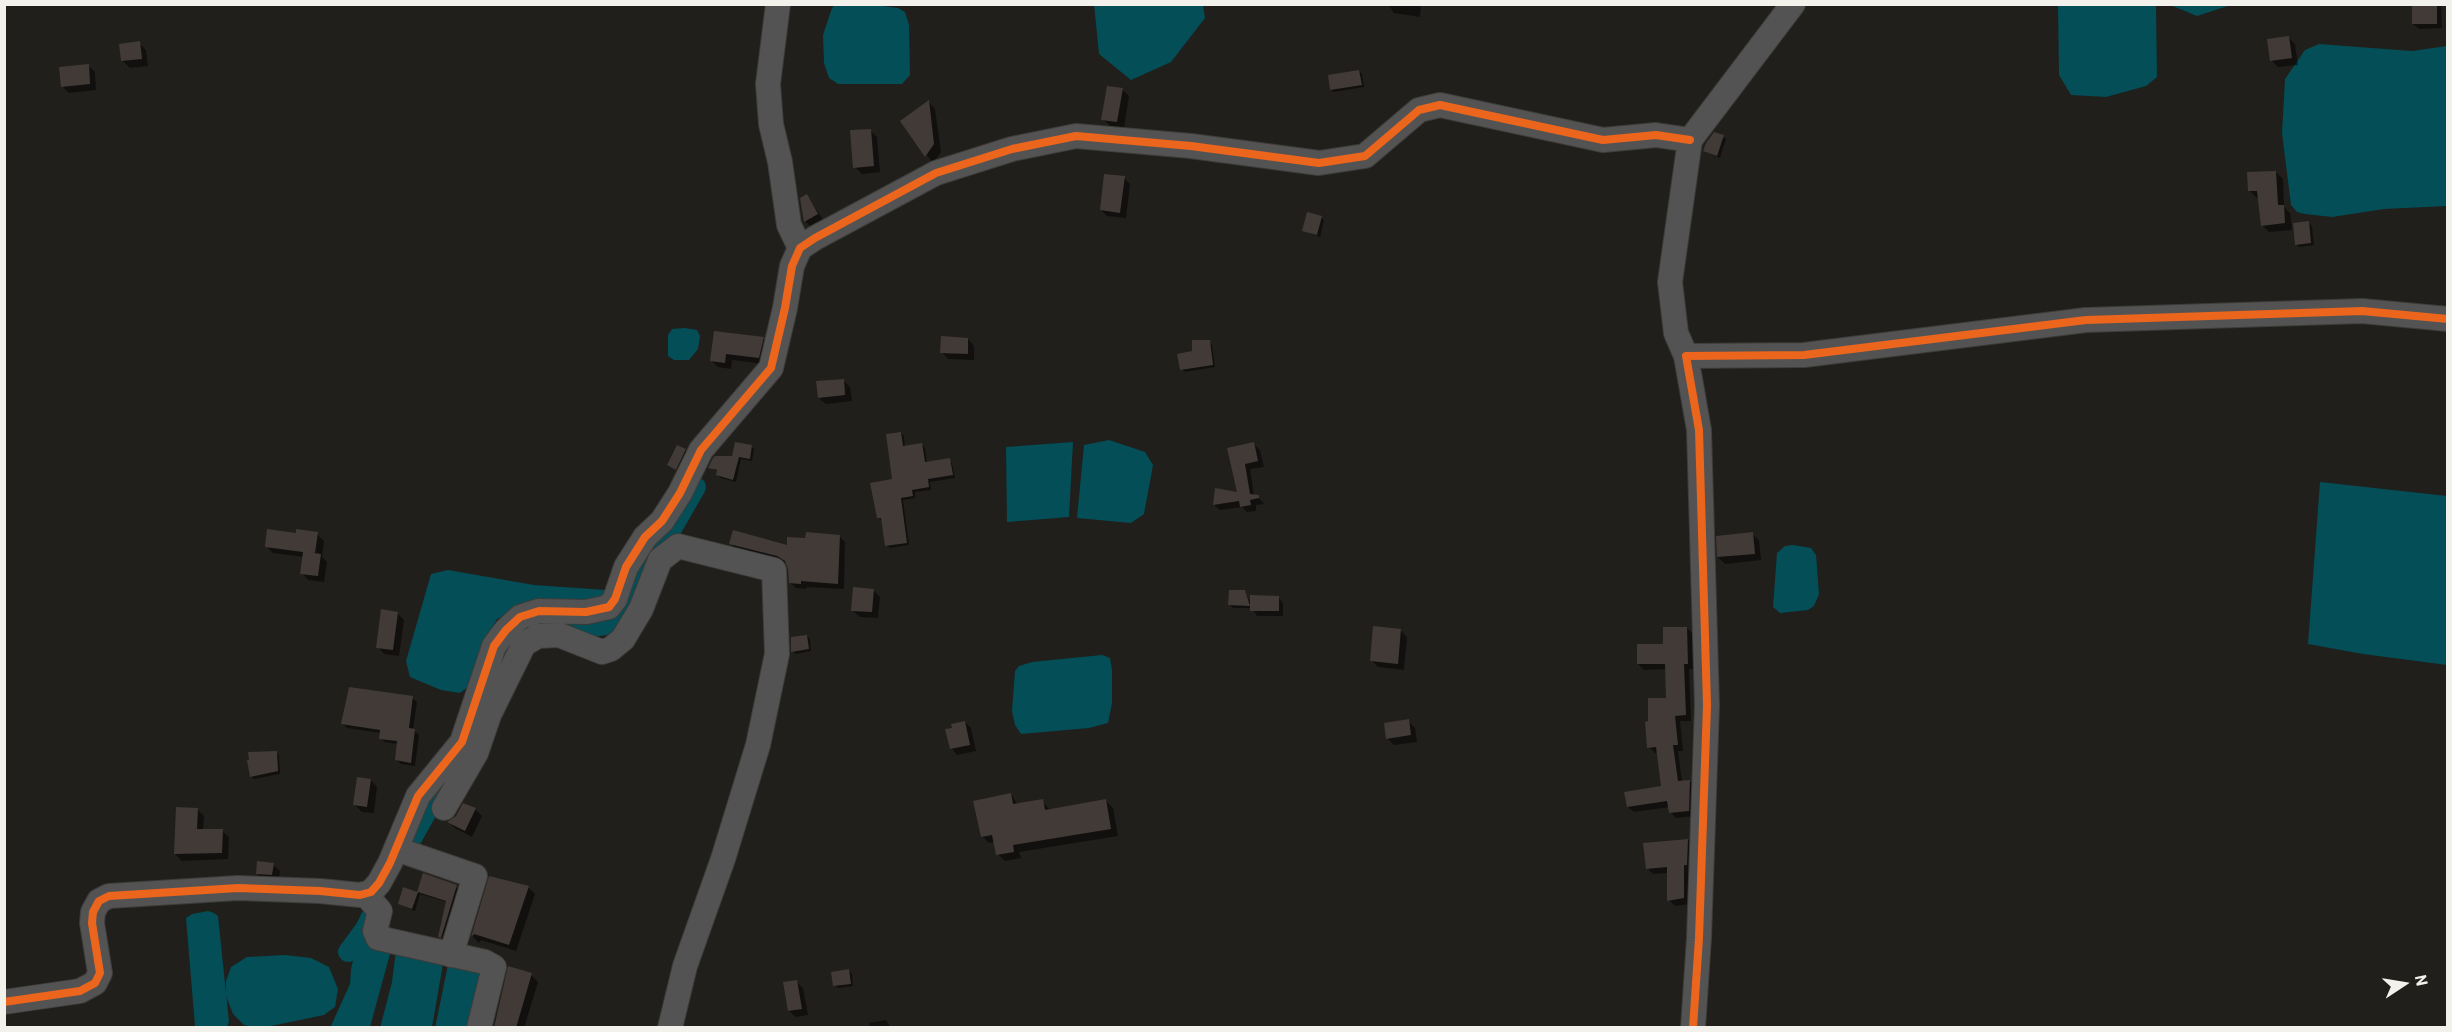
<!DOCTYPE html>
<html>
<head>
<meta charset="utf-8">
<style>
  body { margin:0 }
  #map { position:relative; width:2452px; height:1032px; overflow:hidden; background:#201f1b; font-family:Barlow,sans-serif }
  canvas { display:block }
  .frame { position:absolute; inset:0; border:6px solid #f2f1ec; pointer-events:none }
  .north { position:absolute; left:2374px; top:954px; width:60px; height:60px; -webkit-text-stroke:4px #222019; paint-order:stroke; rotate:78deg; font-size:16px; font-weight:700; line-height:24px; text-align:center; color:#f2f1ec }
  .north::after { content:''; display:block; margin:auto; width:21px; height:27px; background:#f2f1ec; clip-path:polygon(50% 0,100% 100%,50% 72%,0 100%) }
</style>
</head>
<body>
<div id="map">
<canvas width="2452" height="1032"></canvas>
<div class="frame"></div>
<div class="north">N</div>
</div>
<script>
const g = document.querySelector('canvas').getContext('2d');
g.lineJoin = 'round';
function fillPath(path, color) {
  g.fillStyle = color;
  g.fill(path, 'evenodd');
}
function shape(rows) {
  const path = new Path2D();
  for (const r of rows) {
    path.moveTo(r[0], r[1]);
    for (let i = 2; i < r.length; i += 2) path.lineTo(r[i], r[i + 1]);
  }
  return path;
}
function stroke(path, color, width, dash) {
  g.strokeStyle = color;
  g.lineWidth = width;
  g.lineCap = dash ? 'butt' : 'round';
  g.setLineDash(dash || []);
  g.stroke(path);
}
fillPath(shape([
  [868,4,898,8,905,12,909,25,910,75,902,84,838,84,829,78,824,63,823,35,832,8,835,5],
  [1094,4,1203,5,1205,18,1171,62,1131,80,1099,54],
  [2058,5,2156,5,2157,77,2146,86,2106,97,2071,95,2059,75],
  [2170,5,2231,5,2197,16],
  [2319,44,2412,51,2447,46,2447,206,2384,209,2332,217,2305,214,2297,212,2291,205,2282,133,2285,79,2305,50],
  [685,328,697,330,700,336,698,349,689,360,674,360,668,356,668,335,672,329],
  [1109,440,1145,452,1153,465,1144,514,1131,523,1077,518,1084,445],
  [1073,442,1069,517,1007,522,1006,447],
  [2320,482,2447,496,2447,665,2363,654,2308,644],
  [1793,545,1811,548,1816,555,1819,594,1814,606,1808,610,1780,613,1773,607,1777,553,1785,546],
  [448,570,534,585,606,590,599,603,514,611,497,619,480,649,469,686,460,693,441,690,410,677,406,661,431,574],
  [1102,655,1110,658,1112,670,1112,703,1108,723,1089,728,1021,734,1015,725,1012,711,1015,671,1019,666,1032,662],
  [208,911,214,913,218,916,229,1022,227,1027,195,1027,195,1026,186,918,192,914],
  [369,940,386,946,390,954,370,1027,330,1028,350,984,351,969,357,944,359,941],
  [396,950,443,964,432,1027,380,1028,392,982],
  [285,955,311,958,329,967,338,989,335,1007,324,1015,266,1027,253,1027,244,1025,233,1014,226,996,226,981,231,967,247,957],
  [449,960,486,968,474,1027,435,1028]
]), '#034e57');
fillPath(shape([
  [1388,4,1421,4,1420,17,1394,13],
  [2413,4,2441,4,2442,28,2419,29,2413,24],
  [2288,37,2295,44,2298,65,2278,67,2271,60],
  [139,43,146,50,148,66,130,68,123,61],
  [88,65,95,72,96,90,69,93,62,86],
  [1359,71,1362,74,1364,87,1334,92,1331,90],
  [1122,89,1129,96,1124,128,1110,126,1103,119],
  [929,102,935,109,941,152,933,163,902,121],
  [870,130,877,137,880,172,862,174,855,167],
  [1723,137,1726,139,1720,158,1705,151],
  [2276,172,2283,179,2284,207,2290,213,2292,230,2269,232,2262,225,2260,197,2257,198,2250,191],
  [1124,178,1130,184,1126,218,1107,216,1101,210],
  [807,196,824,221,812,228,806,222,801,199],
  [1321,217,1324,220,1320,237,1304,230],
  [2309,223,2312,226,2314,245,2299,247,2296,244],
  [715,333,763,338,770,345,765,364,732,360,731,369,718,367,712,361],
  [968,339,974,346,974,360,948,359,942,352],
  [1209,342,1212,345,1215,367,1185,372,1182,369,1194,352],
  [843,380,850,387,852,401,826,404,819,398],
  [901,433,904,436,905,447,922,445,925,448,927,463,949,460,952,463,955,478,930,482,931,490,915,492,915,498,903,500,909,545,890,548,887,545,882,521,879,518,894,481],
  [1254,444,1260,450,1264,467,1250,469,1254,496,1258,497,1264,504,1256,505,1256,511,1247,512,1242,507,1220,510,1214,505,1239,493,1229,449],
  [751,446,754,449,752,461,741,459,736,482,721,478,718,475,718,472,710,467],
  [685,450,692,457,683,475,669,465],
  [297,534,317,534,324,541,322,557,327,562,324,582,308,580,302,573,304,557,273,553,266,546],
  [1752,534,1759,540,1761,560,1725,564,1718,557],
  [839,536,845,542,844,589,807,587,806,589,796,588,790,582,787,563,737,550,731,544,788,547,807,540],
  [873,590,880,597,878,618,860,617,853,611],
  [1245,592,1251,604,1278,597,1283,603,1283,616,1257,616,1252,608,1233,608,1230,605],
  [397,613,404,620,399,656,384,654,378,647],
  [1687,628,1693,634,1693,669,1689,669,1691,721,1680,721,1683,751,1678,751,1682,782,1690,781,1696,787,1695,816,1676,818,1670,812,1670,807,1634,812,1628,807,1663,787,1658,753,1655,753,1649,747,1668,700,1667,669,1644,670,1638,664],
  [1400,630,1407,637,1404,670,1378,667,1371,660],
  [807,636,810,639,811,651,796,654,793,651],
  [412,698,417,702,413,730,419,735,415,766,401,764,397,760,398,744,385,742,380,738,381,733,347,728,343,724],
  [1408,721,1415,728,1417,742,1394,745,1387,738],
  [965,722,971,728,976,751,957,755,951,748],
  [276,752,279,755,280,774,254,779,251,776],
  [371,780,377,787,374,813,362,812,355,805],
  [1011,794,1018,805,1042,801,1050,810,1106,801,1113,808,1118,836,1019,852,1021,858,1005,861,998,854,995,842,989,843,982,836],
  [197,809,204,816,203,830,222,831,229,837,228,859,182,861,175,854],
  [475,809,482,816,472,837,455,828,449,822],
  [1688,840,1694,846,1693,870,1689,870,1690,904,1675,906,1669,900,1669,873,1653,874,1647,868],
  [273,865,280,871,279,881,264,881,257,874],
  [424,875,460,889,444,940,440,936,447,902,420,894,415,911,399,904,404,889,418,894],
  [490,878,528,887,535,894,516,951,481,940,479,943,473,937],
  [849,971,852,974,853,986,838,988,835,985],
  [531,975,538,982,524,1028,494,1028],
  [796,982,803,988,808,1015,796,1017,789,1011],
  [886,1020,891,1028,870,1028,869,1023]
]), '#0007');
stroke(shape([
  [545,627,592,627,611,624,620,615,641,569,654,550,665,541,696,487],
  [404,853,440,788,458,763],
  [348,952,365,929,375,909]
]), '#034e57', 20);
fillPath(shape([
  [2412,4,2437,4,2437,24,2412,24],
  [2289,36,2292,58,2270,61,2267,39],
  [140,41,142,59,121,61,119,44],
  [89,64,90,84,61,87,59,67],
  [1359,70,1362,85,1330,90,1328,75],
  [1107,86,1123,88,1117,122,1101,120],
  [929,100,934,144,925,157,900,121],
  [871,129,874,166,853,168,850,130],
  [1714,132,1724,135,1717,156,1703,151,1706,143],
  [2276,171,2278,205,2284,205,2285,223,2261,226,2257,191,2248,191,2247,172],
  [1104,174,1125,176,1120,213,1100,210],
  [807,194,818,214,804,222,800,198],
  [1307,212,1322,216,1317,235,1302,231],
  [2309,221,2311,243,2295,245,2293,223],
  [714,331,764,337,759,358,726,354,725,363,710,361],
  [941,336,968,338,968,354,940,353],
  [1192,340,1210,340,1213,365,1180,370,1177,354,1192,351],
  [844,379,845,395,818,398,816,381],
  [901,432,903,446,922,443,925,462,950,458,953,475,928,479,929,487,912,490,913,496,901,498,907,543,885,546,881,518,877,518,870,483,892,479,886,434],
  [735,442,752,445,750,459,739,457,733,480,716,475,717,470,708,468,713,458,715,456,732,456],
  [1254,442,1258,461,1245,464,1250,494,1259,495,1259,498,1250,500,1251,505,1240,507,1239,501,1213,505,1215,488,1237,492,1227,448],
  [677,445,686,449,676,470,667,465],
  [267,529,296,533,296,529,318,532,315,553,307,552,321,554,318,576,300,574,303,552,265,547],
  [733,530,787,545,787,537,805,538,806,532,840,535,838,584,801,581,801,584,789,583,788,569,785,561,777,556,729,544],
  [1753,532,1755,554,1717,557,1716,536],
  [853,587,874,589,872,612,851,611],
  [1229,590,1245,590,1250,606,1228,605],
  [1250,595,1279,596,1279,611,1250,611],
  [381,609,398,612,393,650,376,648],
  [1373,626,1401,629,1398,664,1370,661],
  [1663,627,1687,627,1688,664,1684,664,1686,715,1675,716,1678,745,1673,745,1678,781,1690,780,1689,811,1669,813,1667,801,1627,807,1624,792,1661,786,1656,747,1647,748,1645,722,1648,721,1648,698,1666,698,1665,664,1637,664,1637,644,1663,644],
  [807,635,809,649,791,652,791,637],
  [349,687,413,696,409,728,415,729,411,763,395,760,397,741,379,739,380,730,341,724],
  [1409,719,1411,735,1386,739,1384,723],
  [965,721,970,745,950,749,945,729,952,728,951,724],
  [277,751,278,771,250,777,247,760,249,760,248,752],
  [357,777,371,779,367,807,353,805],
  [1011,793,1013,804,1043,799,1045,810,1106,799,1111,829,1013,845,1014,852,996,855,992,835,981,837,973,801],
  [463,803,476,808,465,831,447,822,456,816],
  [176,807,198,808,197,829,223,829,222,853,174,854],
  [1688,839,1687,865,1684,865,1684,898,1667,901,1667,867,1646,869,1643,843],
  [257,861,274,863,272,875,256,874],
  [423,873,457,885,441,938,438,937,446,901,418,892,412,909,398,904,403,887,417,892],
  [489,876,529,886,509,945,474,934,471,937],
  [508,966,532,973,516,1028,494,1028],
  [849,969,851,984,833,986,831,972],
  [797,980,802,1009,788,1011,783,982]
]), '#423a36');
const minor = shape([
  [778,4,768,84,771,124,780,162,789,225,800,248],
  [1686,356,1676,333,1670,282,1690,140,1793,4],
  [444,808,476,753,489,715,524,644,538,636,559,635,602,652,611,649,623,639,641,609,660,560,678,546,774,570,777,654,758,745,723,859,685,966,670,1028],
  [396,849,475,876,451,955],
  [366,895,380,911,375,931,378,938,485,962,494,967,479,1028],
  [4,1002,80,991,95,983,100,973,92,923,93,912,99,901,109,896,238,888,320,891,360,895,371,892,379,883,390,863,418,796,462,742,494,646,506,630,520,617,539,611,586,612,609,607,615,599,626,567,645,537,662,521,680,493,701,450,771,368,785,308,792,266,800,248,815,238,936,173,1012,149,1076,136,1191,146,1319,163,1365,156,1419,110,1440,105,1603,140,1656,135,1690,140],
  [1693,1028,1699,938,1707,705,1699,430,1686,356,1804,355,2086,320,2362,311,2448,319]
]);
stroke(minor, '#3d3c39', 26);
stroke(minor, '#545353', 24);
stroke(shape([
  [4,1002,80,991,95,983,100,973,92,923,93,912,99,901,109,896,238,888,320,891,360,895,371,892,379,883,390,863,418,796,462,742,494,646,506,630,520,617,539,611,586,612,609,607,615,599,626,567,645,537,662,521,680,493,701,450,771,368,785,308,792,266,800,248,815,238,936,173,1012,149,1076,136,1191,146,1319,163,1365,156,1419,110,1440,105,1603,140,1656,135,1690,140],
  [1693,1028,1699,938,1707,705,1699,430,1686,356,1804,355,2086,320,2362,311,2448,319]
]), '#eb651d', 8);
</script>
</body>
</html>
